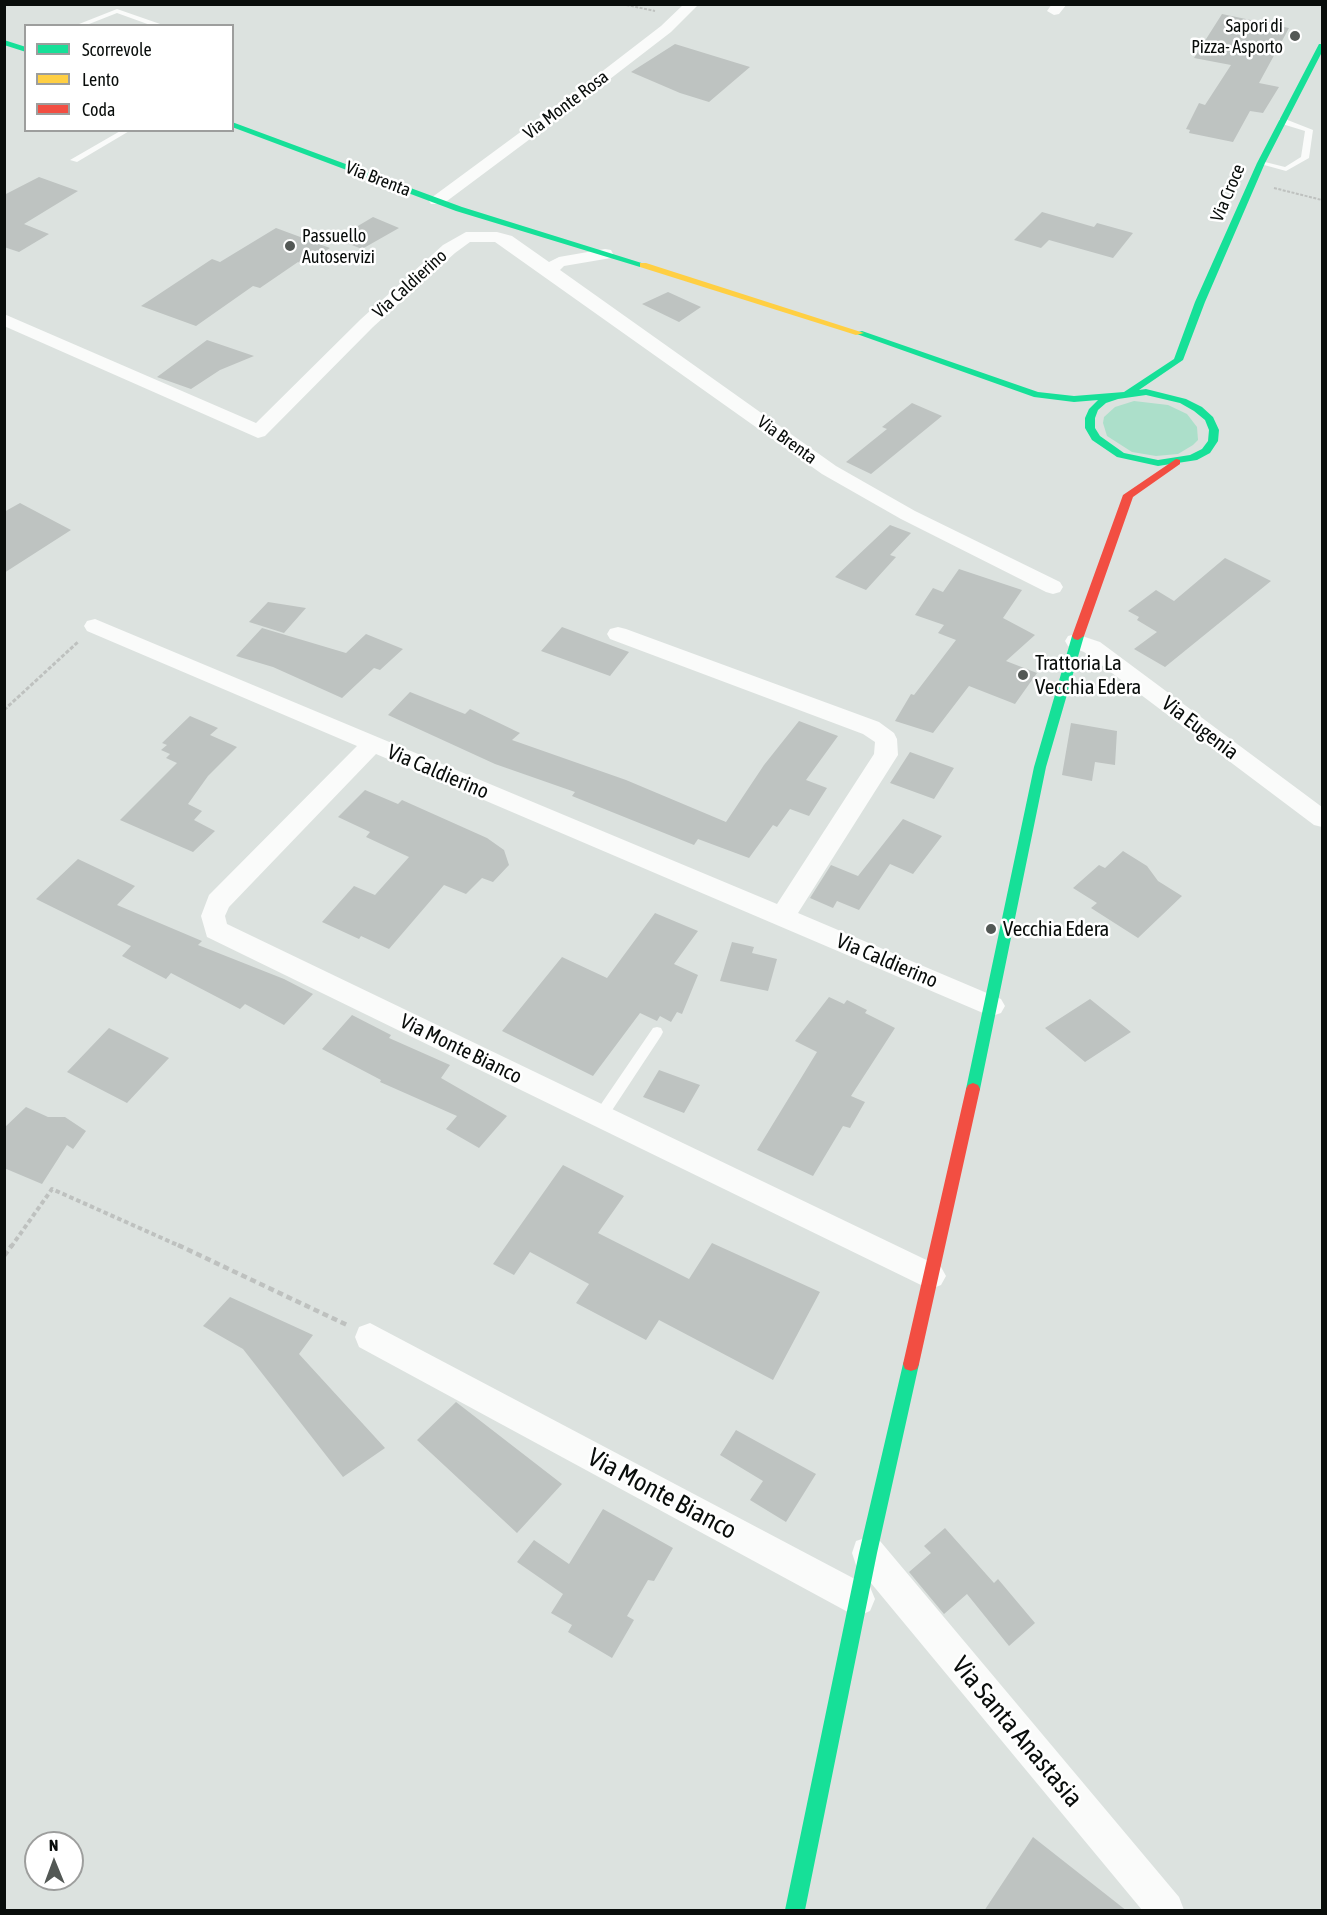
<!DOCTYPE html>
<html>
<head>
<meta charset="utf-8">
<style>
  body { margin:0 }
  #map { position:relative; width:1327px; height:1915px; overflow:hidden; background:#dce2df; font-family:"Asap Condensed",sans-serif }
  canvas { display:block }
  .frame { position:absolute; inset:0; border:6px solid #090d0b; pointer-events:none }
  .legend { position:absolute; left:24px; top:24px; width:210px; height:108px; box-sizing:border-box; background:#fff; border:2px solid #9d9e9d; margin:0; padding:8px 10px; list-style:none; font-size:18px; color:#090d0b }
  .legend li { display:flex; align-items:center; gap:12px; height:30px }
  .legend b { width:30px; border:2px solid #9d9e9d }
  .north { position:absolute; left:24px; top:1831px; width:60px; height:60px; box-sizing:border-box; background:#fff; border:2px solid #9d9e9d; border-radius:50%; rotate:359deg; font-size:16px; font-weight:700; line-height:24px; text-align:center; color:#090d0b }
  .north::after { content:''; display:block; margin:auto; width:21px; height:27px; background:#535855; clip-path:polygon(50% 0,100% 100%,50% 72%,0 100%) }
</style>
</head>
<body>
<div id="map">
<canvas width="1327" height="1915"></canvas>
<div class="frame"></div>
<ul class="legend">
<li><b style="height:8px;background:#16e098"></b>Scorrevole</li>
<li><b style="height:8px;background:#ffcf43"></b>Lento</li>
<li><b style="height:8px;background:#f24e42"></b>Coda</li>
</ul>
<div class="north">N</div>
</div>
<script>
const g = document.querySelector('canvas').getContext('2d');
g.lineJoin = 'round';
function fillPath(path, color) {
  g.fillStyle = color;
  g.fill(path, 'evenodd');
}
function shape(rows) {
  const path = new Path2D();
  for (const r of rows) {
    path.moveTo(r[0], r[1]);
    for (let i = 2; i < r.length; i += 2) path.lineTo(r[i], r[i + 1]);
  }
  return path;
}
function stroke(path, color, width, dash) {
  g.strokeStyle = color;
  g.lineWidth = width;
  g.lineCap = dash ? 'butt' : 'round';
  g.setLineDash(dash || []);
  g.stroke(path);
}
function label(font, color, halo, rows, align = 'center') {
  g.font = font + ' "Asap Condensed",sans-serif';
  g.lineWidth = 5;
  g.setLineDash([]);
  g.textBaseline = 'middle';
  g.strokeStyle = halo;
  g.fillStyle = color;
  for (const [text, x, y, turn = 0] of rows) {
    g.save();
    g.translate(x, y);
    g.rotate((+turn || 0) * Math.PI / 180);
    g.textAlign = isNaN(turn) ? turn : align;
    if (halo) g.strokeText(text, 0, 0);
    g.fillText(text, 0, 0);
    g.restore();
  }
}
fillPath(shape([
  [1134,401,1168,405,1187,414,1197,427,1198,440,1193,445,1178,454,1156,456,1132,452,1107,436,1103,423,1104,417,1115,407]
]), '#acdfca');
fillPath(shape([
  [1222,14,1289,28,1259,83,1279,87,1263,113,1250,111,1233,142,1189,133,1190,130,1186,129,1199,103,1205,105,1231,65,1194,58],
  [675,44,750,67,709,102,680,93,631,72],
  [39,177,78,191,24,224,49,234,19,252,4,247,4,195],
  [1042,212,1094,227,1097,223,1133,233,1113,258,1049,240,1041,248,1014,240],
  [373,217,399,228,362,249,336,239],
  [276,228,330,248,304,265,298,262,260,288,253,286,196,326,141,306,212,259,220,262],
  [668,292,701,307,679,322,642,304],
  [207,340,254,356,220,370,191,389,157,377],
  [912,403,942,416,871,474,846,462,887,429,882,427],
  [20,503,71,530,4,573,4,512],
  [890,525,911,533,890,555,896,557,866,590,835,577],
  [1225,558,1271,581,1165,667,1134,649,1157,632,1137,620,1139,617,1128,611,1156,590,1174,601],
  [959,569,1022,590,1003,618,1035,635,1006,661,1037,673,1015,704,969,686,933,733,895,721,911,694,914,695,956,640,938,633,944,625,915,615,933,588,943,592],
  [268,602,306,608,284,633,249,622],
  [562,627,629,652,610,676,541,651],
  [262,628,346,653,366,634,403,649,380,670,374,668,342,698,273,667,236,656],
  [410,692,465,714,470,709,520,733,512,740,626,780,726,822,764,765,799,721,838,736,806,780,827,788,809,816,790,809,777,827,773,825,749,858,698,839,694,845,572,796,575,792,495,764,388,715],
  [190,716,218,728,210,735,237,747,208,776,188,804,202,811,194,820,215,831,193,852,120,820,177,763,166,758,170,754,161,750,167,745,162,743],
  [1071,723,1117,731,1115,765,1095,762,1092,781,1062,775],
  [910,752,954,768,934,799,890,783],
  [365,790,398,804,402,800,487,838,504,850,509,865,493,882,482,878,466,894,444,885,389,949,361,936,359,939,322,922,354,886,375,895,409,857,366,837,370,832,338,817],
  [903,819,942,836,913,874,890,864,859,910,837,901,833,908,810,898,831,865,858,876],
  [1123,851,1147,866,1158,881,1182,896,1138,938,1091,908,1097,903,1073,888,1099,865,1105,868],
  [78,859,135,886,117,905,202,941,198,945,284,979,313,994,284,1025,245,1004,240,1009,171,973,166,979,122,956,131,946,36,899],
  [655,913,698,931,674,964,698,975,682,1014,677,1012,671,1022,660,1016,657,1021,640,1013,593,1076,502,1031,562,957,607,978],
  [732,942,754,947,752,953,777,959,768,991,720,981],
  [829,997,844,1004,847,1000,867,1010,865,1013,895,1028,851,1096,865,1102,850,1128,843,1126,813,1176,757,1150,817,1052,795,1041],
  [1090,999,1131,1032,1085,1062,1045,1028],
  [352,1015,391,1035,389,1038,450,1065,441,1078,507,1116,479,1148,446,1129,457,1116,380,1082,381,1080,322,1049],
  [109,1028,169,1058,127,1103,67,1072],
  [659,1070,700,1085,684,1113,643,1097],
  [26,1107,48,1117,65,1117,86,1131,73,1149,67,1145,42,1184,4,1168,4,1128],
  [563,1165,624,1196,598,1233,689,1279,712,1243,820,1292,773,1380,659,1320,646,1340,576,1303,589,1284,530,1252,514,1275,493,1264],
  [230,1297,313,1335,299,1354,385,1448,343,1477,243,1349,203,1326],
  [456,1402,562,1484,517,1533,417,1440],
  [736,1430,816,1474,786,1522,750,1500,763,1481,720,1455],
  [603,1509,673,1548,654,1581,648,1580,627,1616,634,1620,612,1658,568,1632,572,1625,551,1613,563,1594,517,1562,534,1540,569,1564],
  [945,1528,994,1583,998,1579,1035,1623,1009,1646,967,1594,944,1614,909,1572,931,1553,924,1546],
  [1033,1837,1127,1911,984,1911]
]), '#bec3c1');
stroke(shape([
  [622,4,655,11],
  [1274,188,1322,200]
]), '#bec1bf', 2, [3, 1.5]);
stroke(shape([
  [4,710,79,641]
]), '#bec1bf', 3, [4, 2]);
stroke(shape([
  [11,1247,52,1189,182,1247]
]), '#bec1bf', 4, [4.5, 3]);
stroke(shape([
  [178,1245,347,1325],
  [4,1256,12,1245]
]), '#bec1bf', 4.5, [6, 4]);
fillPath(shape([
  [117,9,163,25,164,26,153,26,117,13,84,26,74,26,117,9],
  [1279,119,1285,119,1313,130,1309,158,1286,171,1257,163,1261,161,1285,167,1301,157,1305,131,1279,123,1279,119],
  [122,130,131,130,77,162,70,160,122,130],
  [657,1027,661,1028,663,1032,661,1036,605,1121,600,1122,595,1121,594,1117,595,1113,653,1028,657,1027]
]), '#fafbfa');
fillPath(shape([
  [684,4,699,4,671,32,597,89,443,204,431,204,429,201,431,198,587,83,661,26,684,4],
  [1052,4,1067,4,1059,14,1054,15,1047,11,1052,4],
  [466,232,497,232,512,236,549,262,559,257,605,249,611,250,613,254,611,258,564,266,560,270,836,466,915,511,1060,582,1063,587,1060,592,1053,594,1046,592,901,519,822,474,495,242,470,242,455,253,373,327,265,436,258,438,4,326,4,314,256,423,361,319,443,245,466,232],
  [95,619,777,904,874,754,875,742,863,734,610,639,607,634,610,629,618,627,626,629,879,722,894,733,897,739,898,755,798,913,1001,999,1005,1006,1001,1013,992,1016,983,1013,376,754,229,907,225,916,227,924,941,1267,946,1276,941,1285,931,1289,921,1285,207,937,201,916,209,895,357,746,87,631,84,626,87,621,95,619],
  [1076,634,1100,642,1322,807,1322,827,1314,825,1084,652,1068,646,1065,641,1068,636,1076,634],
  [370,1323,870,1587,875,1599,870,1611,858,1616,846,1611,359,1347,355,1337,359,1327,370,1323],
  [868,1537,880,1541,1179,1897,1184,1910,1142,1910,856,1565,852,1553,856,1541,868,1537]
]), '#fafbfa');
fillPath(shape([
  [4,40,26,47,26,52,4,45,4,40],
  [1319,44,1322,44,1322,52,1265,163,1205,302,1183,360,1139,390,1146,389,1186,399,1202,407,1213,417,1219,430,1218,441,1210,453,1197,460,1158,466,1117,457,1092,440,1085,428,1085,418,1089,409,1098,400,1074,402,1034,397,854,333,862,331,1038,392,1074,396,1124,392,1174,359,1195,302,1257,163,1319,44],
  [1146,395,1180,403,1194,411,1205,420,1209,430,1208,441,1202,449,1190,455,1158,460,1124,453,1100,436,1095,428,1095,418,1098,410,1106,403,1118,399,1146,395],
  [232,122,462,207,648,265,640,267,456,211,232,127,232,122],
  [1078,632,1084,636,1046,767,980,1089,978,1093,973,1095,968,1093,966,1089,1034,767,1072,636,1078,632],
  [911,1357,917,1359,919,1364,877,1553,805,1910,785,1910,859,1553,903,1364,905,1359,911,1357]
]), '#16e098');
fillPath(shape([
  [640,263,646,263,864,333,856,335,640,267,640,263]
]), '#ffcf43');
fillPath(shape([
  [1176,459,1180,460,1180,464,1133,497,1084,636,1078,640,1074,639,1072,636,1123,495,1176,459],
  [973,1083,978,1085,980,1089,919,1364,917,1369,911,1371,905,1369,903,1364,966,1089,968,1085,973,1083]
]), '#f24e42');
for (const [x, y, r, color] of [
  [1295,36,6,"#535855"],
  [290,246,6,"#535855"],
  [1023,675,6,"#535855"],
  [991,929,6,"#535855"]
]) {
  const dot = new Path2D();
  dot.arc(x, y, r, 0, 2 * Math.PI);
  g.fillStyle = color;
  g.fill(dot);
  stroke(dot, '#fff', 2);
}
label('18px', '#090d0b', '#fff', [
  ["Sapori di",1283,26],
  ["Pizza- Asporto",1283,47],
  ["Passuello",302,236,"left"],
  ["Autoservizi",302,257,"left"]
], 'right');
label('18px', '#090d0b', '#fff', [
  ["Via Monte Rosa",566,105,-37],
  ["Via Brenta",378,179,21],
  ["Via Croce",1228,193,-67],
  ["Via Caldierino",410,284,-42],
  ["Via Brenta",787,440,36]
]);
label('21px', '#090d0b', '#fff', [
  ["Trattoria La",1035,663],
  ["Vecchia Edera",1035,687],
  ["Vecchia Edera",1003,929]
], 'left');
label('21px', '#090d0b', '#fff', [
  ["Via Eugenia",1200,728,37],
  ["Via Caldierino",438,772,23],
  ["Via Caldierino",887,961,23],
  ["Via Monte Bianco",461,1049,26]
]);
label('26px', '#090d0b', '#fff', [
  ["Via Monte Bianco",662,1494,28],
  ["Via Santa Anastasia",1017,1732,50]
]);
</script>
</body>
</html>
